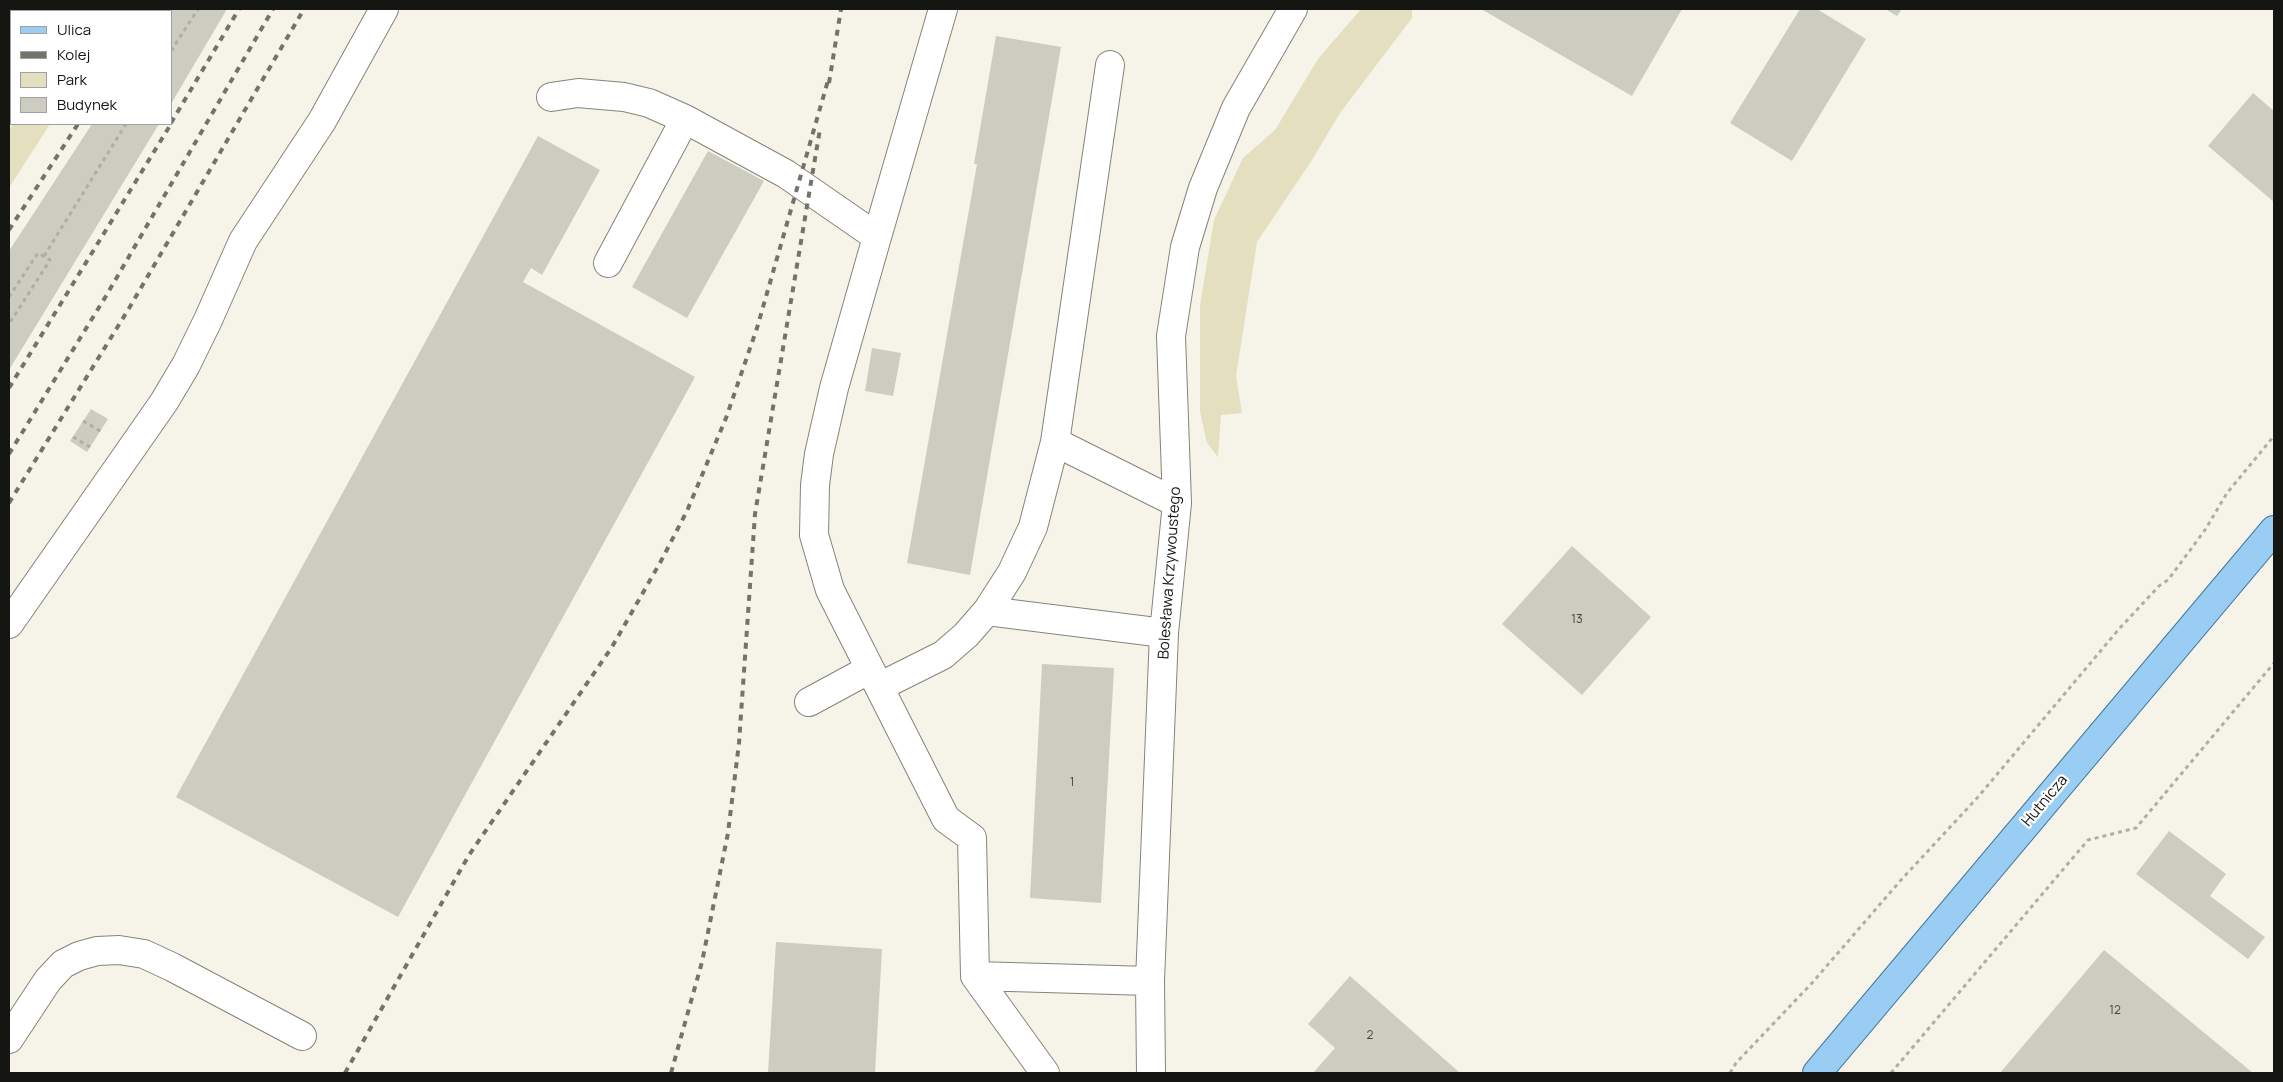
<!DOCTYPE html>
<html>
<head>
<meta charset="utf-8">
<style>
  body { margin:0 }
  #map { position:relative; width:2283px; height:1082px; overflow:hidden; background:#f6f4e9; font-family:Manrope,sans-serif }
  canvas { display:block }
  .frame { position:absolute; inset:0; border:10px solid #151511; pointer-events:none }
  .legend { position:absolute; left:10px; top:10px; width:162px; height:115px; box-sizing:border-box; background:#fff; border:1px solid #a1a1a0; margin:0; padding:6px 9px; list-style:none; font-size:15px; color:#151511 }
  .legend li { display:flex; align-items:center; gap:10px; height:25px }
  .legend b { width:25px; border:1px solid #a1a1a0 }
</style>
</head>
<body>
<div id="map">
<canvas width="2283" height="1082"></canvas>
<div class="frame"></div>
<ul class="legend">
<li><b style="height:6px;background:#9acdf4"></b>Ulica</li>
<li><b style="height:6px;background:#73726b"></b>Kolej</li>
<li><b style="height:14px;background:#e3dfbf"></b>Park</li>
<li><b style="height:14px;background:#cdccc1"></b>Budynek</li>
</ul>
</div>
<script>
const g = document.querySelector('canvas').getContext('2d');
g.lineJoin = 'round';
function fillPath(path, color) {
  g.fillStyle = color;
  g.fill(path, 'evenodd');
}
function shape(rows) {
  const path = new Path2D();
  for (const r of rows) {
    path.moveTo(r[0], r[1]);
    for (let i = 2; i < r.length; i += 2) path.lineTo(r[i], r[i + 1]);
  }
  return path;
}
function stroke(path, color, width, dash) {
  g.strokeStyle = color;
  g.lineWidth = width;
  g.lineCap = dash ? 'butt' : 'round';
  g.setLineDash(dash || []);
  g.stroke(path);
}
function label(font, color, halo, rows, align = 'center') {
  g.font = font + ' Manrope,sans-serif';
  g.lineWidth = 4.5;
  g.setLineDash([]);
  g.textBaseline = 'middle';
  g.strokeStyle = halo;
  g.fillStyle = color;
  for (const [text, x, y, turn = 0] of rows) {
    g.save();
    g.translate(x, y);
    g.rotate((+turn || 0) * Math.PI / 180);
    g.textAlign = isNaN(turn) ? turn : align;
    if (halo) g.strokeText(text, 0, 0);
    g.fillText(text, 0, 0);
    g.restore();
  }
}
fillPath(shape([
  [1361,9,1412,9,1412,18,1340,113,1312,160,1257,242,1236,376,1242,413,1221,415,1218,457,1207,443,1200,412,1200,305,1214,220,1243,158,1275,130,1318,59],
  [13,124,50,124,9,188,9,130]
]), '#e3dfbf');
fillPath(shape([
  [167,9,227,9,171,104,171,11,165,11],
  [1481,9,1682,9,1632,96],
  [1800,9,1817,9,1866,39,1792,161,1730,123],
  [1885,9,1902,9,1897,16],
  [996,36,1061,47,970,575,907,563,977,164,974,164],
  [2253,93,2274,111,2274,202,2208,146],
  [92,124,159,124,9,370,9,251],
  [538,136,600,170,542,275,531,268,523,282,695,377,398,917,176,797],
  [708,151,764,181,687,318,632,287],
  [872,348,901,353,893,396,865,391],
  [91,409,108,419,87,452,70,441],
  [1572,546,1651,617,1582,695,1502,624],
  [1042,664,1114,668,1101,903,1030,898],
  [2169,831,2226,874,2210,896,2265,937,2248,959,2136,874],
  [776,942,882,949,875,1073,768,1073],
  [2104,950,2253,1073,2000,1073],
  [1350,976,1460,1073,1313,1073,1335,1048,1308,1024]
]), '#cdccc1');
const minor = shape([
  [551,97,578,93,624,97,649,103,685,119],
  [877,237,943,9],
  [608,263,685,119,786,174,877,237,834,388,819,454,815,485,814,535,830,590,946,819,972,838,975,976,1150,981],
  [1055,442,1177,503],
  [987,611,1164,633],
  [9,624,164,402,186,365,208,320,243,241,322,121,384,9],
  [879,687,943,655,966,635,987,611,1012,572,1033,527,1055,442,1110,65],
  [809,702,870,669],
  [975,976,1045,1073],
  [9,1039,48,980,63,964,79,956,97,951,119,950,144,954,172,967,302,1036],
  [1151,1073,1150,981,1164,633,1177,503,1171,336,1185,247,1203,188,1236,108,1293,9]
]);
const major = shape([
  [1817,1073,2274,530]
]);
stroke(minor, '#85847a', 30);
stroke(major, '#3f779f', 30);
stroke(shape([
  [171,51,198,9],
  [44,256,126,124],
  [9,297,38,253,50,260,9,324],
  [83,421,102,432],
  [73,437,90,447],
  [1730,1073,1736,1063,1812,983,1901,880,1978,797,2119,629,2159,586,2168,580,2205,530,2227,493,2274,436],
  [1891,1073,2088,840,2136,828,2274,663]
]), '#afada5', 3, [4, 4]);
stroke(minor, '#fff', 28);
stroke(major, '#9acdf4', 28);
stroke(shape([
  [152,11,153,9],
  [829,83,841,9],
  [171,123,239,9],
  [9,230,78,124],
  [9,388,171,124],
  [9,454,106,296,273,9],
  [9,503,128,310,304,9],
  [345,1073,469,855,612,647,661,561,687,511,726,418,757,328,829,77],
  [671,1073,702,962,728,833,739,743,755,514,820,129]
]), '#73726b', 4, [6, 6]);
label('12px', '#43433d', null, [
  ["13",1577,620],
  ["1",1072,783],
  ["12",2115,1011],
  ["2",1370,1036]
]);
label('15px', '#151511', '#fff', [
  ["Bolesława Krzywoustego",1170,573,-86],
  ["Hutnicza",2045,801,-50]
]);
</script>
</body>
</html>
